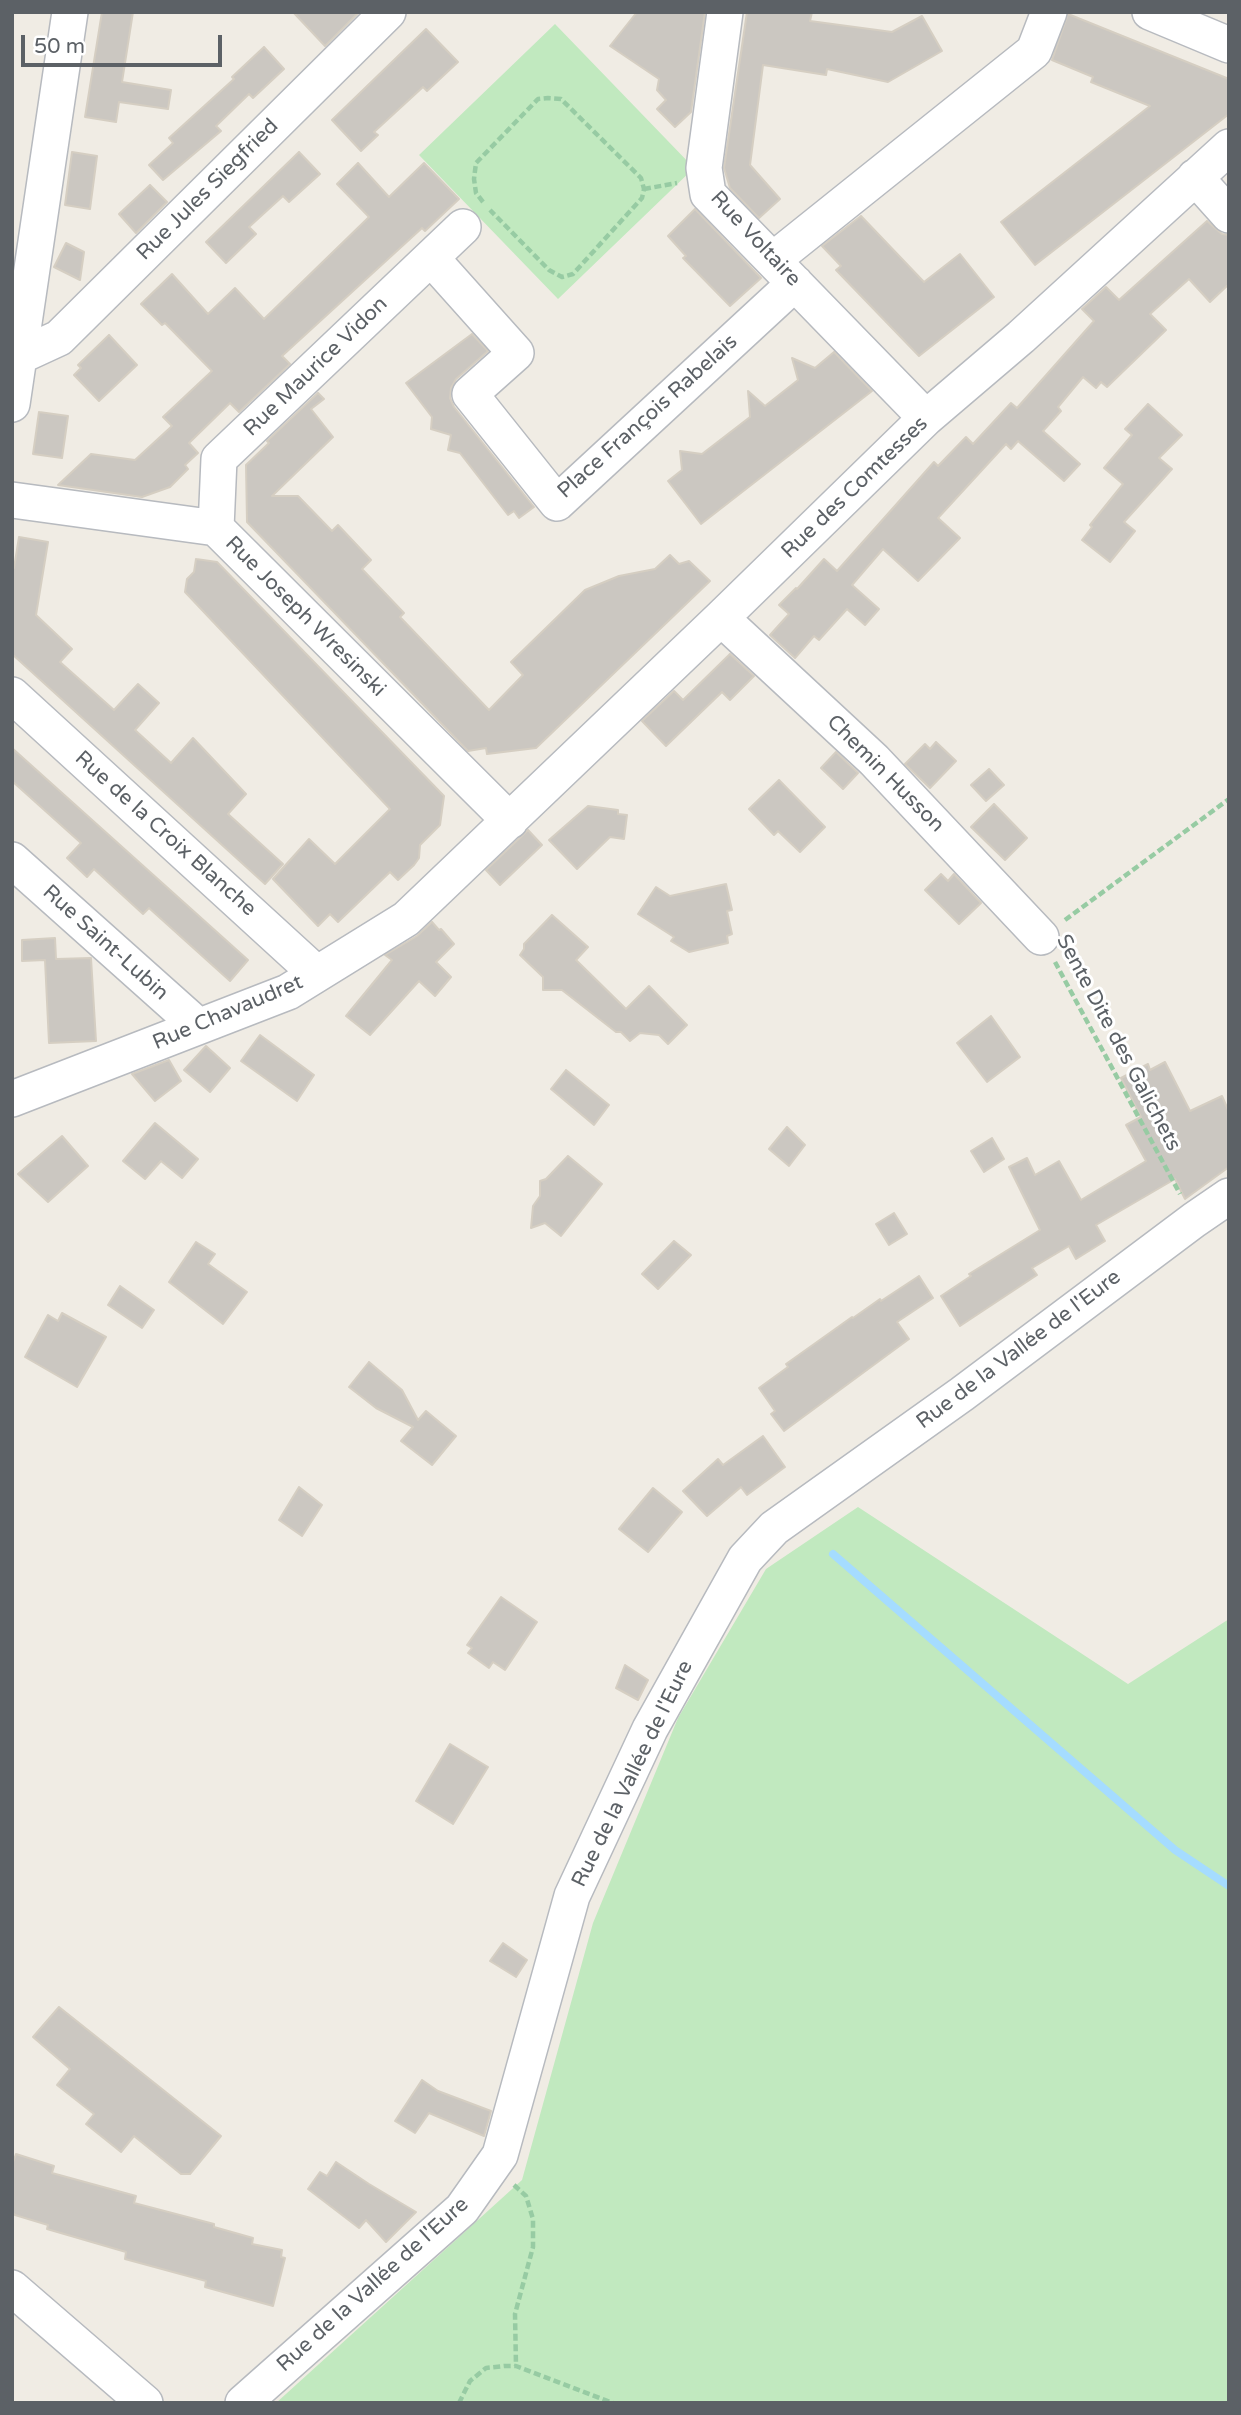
<!DOCTYPE html>
<html>
<head>
<meta charset="utf-8">
<style>
  body { margin:0 }
  #map { position:relative; width:1241px; height:2415px; overflow:hidden; background:#f0ece4; font-family:"Varela Round",sans-serif }
  canvas { display:block }
  .frame { position:absolute; inset:0; border:14px solid #5c6166; pointer-events:none }
  .scale { position:absolute; left:21px; top:35px; width:201px; height:32px; box-sizing:border-box; border:4px solid #5c6166; border-top:0; padding-left:9px; font-size:21px; line-height:24px; white-space:nowrap; color:#5c6166; -webkit-text-stroke:5px #fff; paint-order:stroke }
</style>
</head>
<body>
<div id="map">
<canvas width="1241" height="2415"></canvas>
<div class="frame"></div>
<div class="scale">50 m</div>
</div>
<script>
const g = document.querySelector('canvas').getContext('2d');
g.lineJoin = 'round';
function fillPath(path, color) {
  g.fillStyle = color;
  g.fill(path, 'evenodd');
}
function shape(rows) {
  const path = new Path2D();
  for (const r of rows) {
    path.moveTo(r[0], r[1]);
    for (let i = 2; i < r.length; i += 2) path.lineTo(r[i], r[i + 1]);
  }
  return path;
}
function stroke(path, color, width, dash) {
  g.strokeStyle = color;
  g.lineWidth = width;
  g.lineCap = dash ? 'butt' : 'round';
  g.setLineDash(dash || []);
  g.stroke(path);
}
function label(font, color, halo, rows, align = 'center') {
  g.font = font + ' "Varela Round",sans-serif';
  g.lineWidth = 6;
  g.setLineDash([]);
  g.textBaseline = 'middle';
  g.strokeStyle = halo;
  g.fillStyle = color;
  for (const [text, x, y, turn = 0] of rows) {
    g.save();
    g.translate(x, y);
    g.rotate((+turn || 0) * Math.PI / 180);
    g.textAlign = isNaN(turn) ? turn : align;
    if (halo) g.strokeText(text, 0, 0);
    g.fillText(text, 0, 0);
    g.restore();
  }
}
fillPath(shape([
  [555,24,694,168,558,299,419,155],
  [858,1507,1128,1684,1229,1619,1229,2403,276,2403,522,2180,593,1923,678,1718,766,1569]
]), '#c1e9bf');
stroke(shape([
  [833,1554,1175,1850,1229,1886]
]), '#a5dcff', 8);
const building = shape([
  [102,12,133,12,122,82,171,90,168,109,119,102,116,122,85,117,102,12],
  [293,12,359,12,325,46,293,12],
  [637,12,705,12,691,112,675,127,657,109,666,100,657,90,659,79,610,46,637,12],
  [747,12,812,12,810,21,892,32,922,16,942,51,888,82,827,69,826,75,763,65,750,165,780,199,759,218,730,188,724,168,747,12],
  [1068,14,1229,79,1229,114,1035,265,1001,222,1150,106,1091,82,1093,77,1052,60,1068,14],
  [426,29,458,62,427,91,423,87,374,132,378,135,361,151,332,120,426,29],
  [264,47,284,69,253,98,249,94,216,126,221,131,163,180,149,165,173,143,169,138,234,79,232,77,264,47],
  [72,152,97,156,90,209,65,205,72,152],
  [299,152,320,174,289,202,283,196,249,227,256,234,226,263,206,242,299,152],
  [358,163,389,197,424,163,459,199,425,231,422,228,282,356,290,364,239,412,230,403,189,443,198,453,185,465,188,469,170,487,142,497,58,485,91,454,135,460,172,426,163,417,212,371,165,323,162,325,141,304,172,274,208,314,235,288,264,319,369,217,337,184,358,163],
  [150,185,167,202,136,233,119,214,150,185],
  [695,209,761,278,730,306,683,258,686,256,668,236,695,209],
  [861,216,924,282,960,254,994,297,919,356,836,270,841,266,822,246,861,216],
  [1207,221,1222,234,1229,235,1229,284,1210,302,1189,279,1150,314,1166,330,1107,387,1101,382,1096,388,1083,377,1058,407,1061,411,1043,431,1080,464,1064,481,1018,441,1011,449,1006,444,938,518,960,538,918,581,883,549,852,585,879,609,865,625,847,609,819,640,814,636,795,658,770,635,789,614,779,605,796,588,797,589,824,559,837,571,934,462,938,466,966,437,973,444,1011,403,1017,408,1094,321,1082,309,1106,287,1119,300,1207,221],
  [66,243,84,252,80,280,54,267,66,243],
  [472,334,488,351,456,379,451,388,450,398,454,407,534,507,519,518,514,511,508,515,460,453,448,450,451,435,431,429,432,417,406,383,472,334],
  [109,335,137,365,99,401,74,375,81,368,78,365,109,335],
  [834,352,872,391,701,524,668,481,682,470,680,451,702,454,750,417,748,391,765,406,798,380,792,358,815,368,834,352],
  [318,393,324,399,311,409,333,437,272,496,298,496,332,531,338,525,371,560,362,569,404,613,400,617,489,710,523,675,511,662,585,590,619,576,655,569,670,555,679,564,689,561,710,581,536,748,487,754,486,748,468,751,247,522,246,465,269,443,267,441,318,393],
  [1148,404,1182,435,1159,458,1172,469,1124,522,1135,531,1110,562,1082,540,1092,527,1090,525,1123,484,1104,468,1132,435,1125,429,1148,404],
  [39,412,68,416,62,458,33,454,39,412],
  [19,537,48,542,36,615,72,649,60,662,114,710,138,684,159,703,135,730,171,763,193,738,246,794,228,814,283,864,265,884,12,654,12,567,14,568,19,537],
  [196,559,217,562,444,796,440,825,420,845,419,858,414,865,398,880,390,872,338,922,330,914,318,926,273,879,309,839,335,864,390,809,185,592,187,579,194,572,196,559],
  [730,654,754,676,730,700,722,692,666,746,642,721,674,691,683,700,730,654],
  [936,742,956,761,930,788,905,764,925,744,930,749,936,742],
  [12,748,248,960,230,981,149,908,143,914,94,869,87,877,67,858,81,843,12,781,12,748],
  [836,752,858,773,843,789,821,768,836,752],
  [989,769,1004,785,986,801,971,785,989,769],
  [779,780,825,827,800,852,778,831,774,835,749,809,779,780],
  [994,804,1027,838,1005,860,971,827,994,804],
  [588,806,618,810,618,814,627,815,624,839,610,837,577,869,549,840,588,806],
  [528,830,542,845,500,885,486,870,528,830],
  [941,874,948,881,954,874,981,903,959,924,925,890,941,874],
  [726,884,732,910,727,911,732,934,727,936,728,943,689,952,671,941,674,937,638,914,656,887,670,896,726,884],
  [552,915,588,947,576,960,626,1009,649,986,687,1025,668,1044,659,1035,640,1033,630,1041,621,1032,616,1032,562,990,543,990,543,977,520,955,524,949,524,944,552,915],
  [432,922,439,930,441,929,454,944,436,962,451,977,435,996,419,981,370,1035,346,1016,392,960,385,955,417,936,432,922],
  [55,938,56,959,91,958,96,1041,49,1043,45,960,22,961,22,940,55,938],
  [991,1016,1020,1057,987,1082,957,1043,991,1016],
  [260,1035,314,1075,297,1101,241,1061,260,1035],
  [206,1046,230,1068,210,1092,184,1070,206,1046],
  [169,1060,181,1081,155,1101,132,1074,169,1060],
  [1165,1062,1190,1111,1222,1096,1229,1112,1229,1167,1185,1199,1175,1179,1096,1225,1105,1241,1076,1259,1069,1246,1032,1268,1037,1275,960,1326,941,1296,971,1276,969,1274,1040,1230,1009,1167,1027,1158,1035,1175,1059,1161,1081,1200,1146,1161,1126,1125,1141,1117,1121,1078,1148,1064,1150,1070,1165,1062],
  [566,1070,609,1105,594,1125,551,1089,566,1070],
  [155,1123,198,1159,182,1178,161,1161,145,1179,123,1161,155,1123],
  [787,1127,805,1145,789,1166,769,1149,787,1127],
  [62,1136,88,1166,48,1202,18,1174,62,1136],
  [992,1138,1004,1159,984,1172,971,1151,992,1138],
  [568,1156,602,1184,561,1236,545,1223,531,1228,533,1206,540,1196,540,1181,546,1179,568,1156],
  [894,1213,907,1234,889,1245,876,1224,894,1213],
  [674,1241,691,1255,658,1289,642,1274,674,1241],
  [196,1242,215,1254,208,1264,247,1292,223,1324,169,1282,196,1242],
  [919,1276,933,1298,897,1322,909,1339,784,1431,771,1414,775,1411,759,1388,788,1367,786,1364,852,1317,853,1318,880,1299,881,1301,919,1276],
  [120,1286,154,1310,142,1328,108,1305,120,1286],
  [62,1313,106,1337,77,1387,25,1357,48,1315,58,1321,62,1313],
  [369,1362,402,1390,418,1420,426,1411,456,1436,432,1465,401,1441,413,1427,376,1408,349,1387,369,1362],
  [763,1436,785,1467,747,1495,741,1487,707,1516,683,1491,718,1459,723,1465,763,1436],
  [299,1487,322,1505,302,1536,279,1520,299,1487],
  [653,1488,682,1512,648,1552,619,1529,653,1488],
  [501,1597,537,1622,505,1670,493,1662,489,1668,468,1653,472,1648,467,1645,501,1597],
  [625,1665,648,1680,638,1700,616,1688,625,1665],
  [450,1744,488,1767,453,1824,416,1801,450,1744],
  [503,1943,527,1960,516,1977,490,1961,503,1943],
  [59,2007,221,2136,190,2174,181,2174,134,2136,121,2152,86,2124,94,2114,57,2085,70,2069,33,2037,59,2007],
  [422,2080,438,2091,491,2111,484,2136,429,2113,415,2133,395,2121,422,2080],
  [16,2154,54,2166,52,2173,136,2196,134,2203,214,2224,214,2227,253,2238,252,2244,282,2250,281,2257,285,2258,273,2306,205,2287,206,2281,125,2259,126,2252,47,2229,48,2225,15,2215,12,2212,12,2165,16,2154],
  [336,2162,369,2184,416,2212,386,2242,366,2220,359,2228,308,2189,320,2172,327,2176,336,2162]
]);
fillPath(building, '#cbc7c1');
stroke(building, '#d5cec2', 2);
const minor = shape([
  [725,12,704,168,708,194,926,418],
  [1150,12,1229,45],
  [1195,177,1229,215],
  [431,258,516,353,470,394,557,503,795,283],
  [773,260,1034,51,1049,12],
  [20,356,59,338,388,12],
  [12,404,70,12],
  [12,500,216,528,510,821],
  [216,528,219,459,463,227],
  [721,618,874,760,1041,937],
  [12,695,317,974],
  [12,860,198,1026],
  [12,1099,288,992,406,919,721,618,926,418,1021,337,1229,147],
  [12,2288,145,2403],
  [243,2403,462,2209,500,2155,572,1896,650,1729,745,1559,774,1528,962,1394,1194,1220,1229,1196]
]);
stroke(minor, '#b7babf', 38);
stroke(shape([
  [644,189,677,183],
  [483,202,476,193,474,179,476,163,538,99,548,98,561,99,641,178,644,189,642,198,573,274,562,277,549,270,490,210],
  [1065,920,1229,799],
  [1055,962,1180,1194],
  [514,2185,526,2196,533,2219,533,2247,515,2314,516,2366],
  [459,2403,470,2381,486,2368,504,2366,516,2366,613,2403]
]), '#97cba3', 4.5, [7, 3.5]);
stroke(minor, '#fff', 35);
label('21px', '#5c6166', '#fff', [
  ["Rue Jules Siegfried",208,190,-45],
  ["Rue Voltaire",755,239,47],
  ["Rue Maurice Vidon",316,367,-44],
  ["Place François Rabelais",648,417,-42],
  ["Rue des Comtesses",855,488,-44],
  ["Rue Joseph Wresinski",305,617,45],
  ["Chemin Husson",885,774,45],
  ["Rue de la Croix Blanche",165,834,42],
  ["Rue Saint-Lubin",105,943,42],
  ["Rue Chavaudret",228,1013,-23],
  ["Sente Dite des Galichets",1118,1043,62],
  ["Rue de la Vallée de l'Eure",1019,1350,-37],
  ["Rue de la Vallée de l'Eure",633,1774,-64],
  ["Rue de la Vallée de l'Eure",373,2285,-42]
]);
</script>
</body>
</html>
